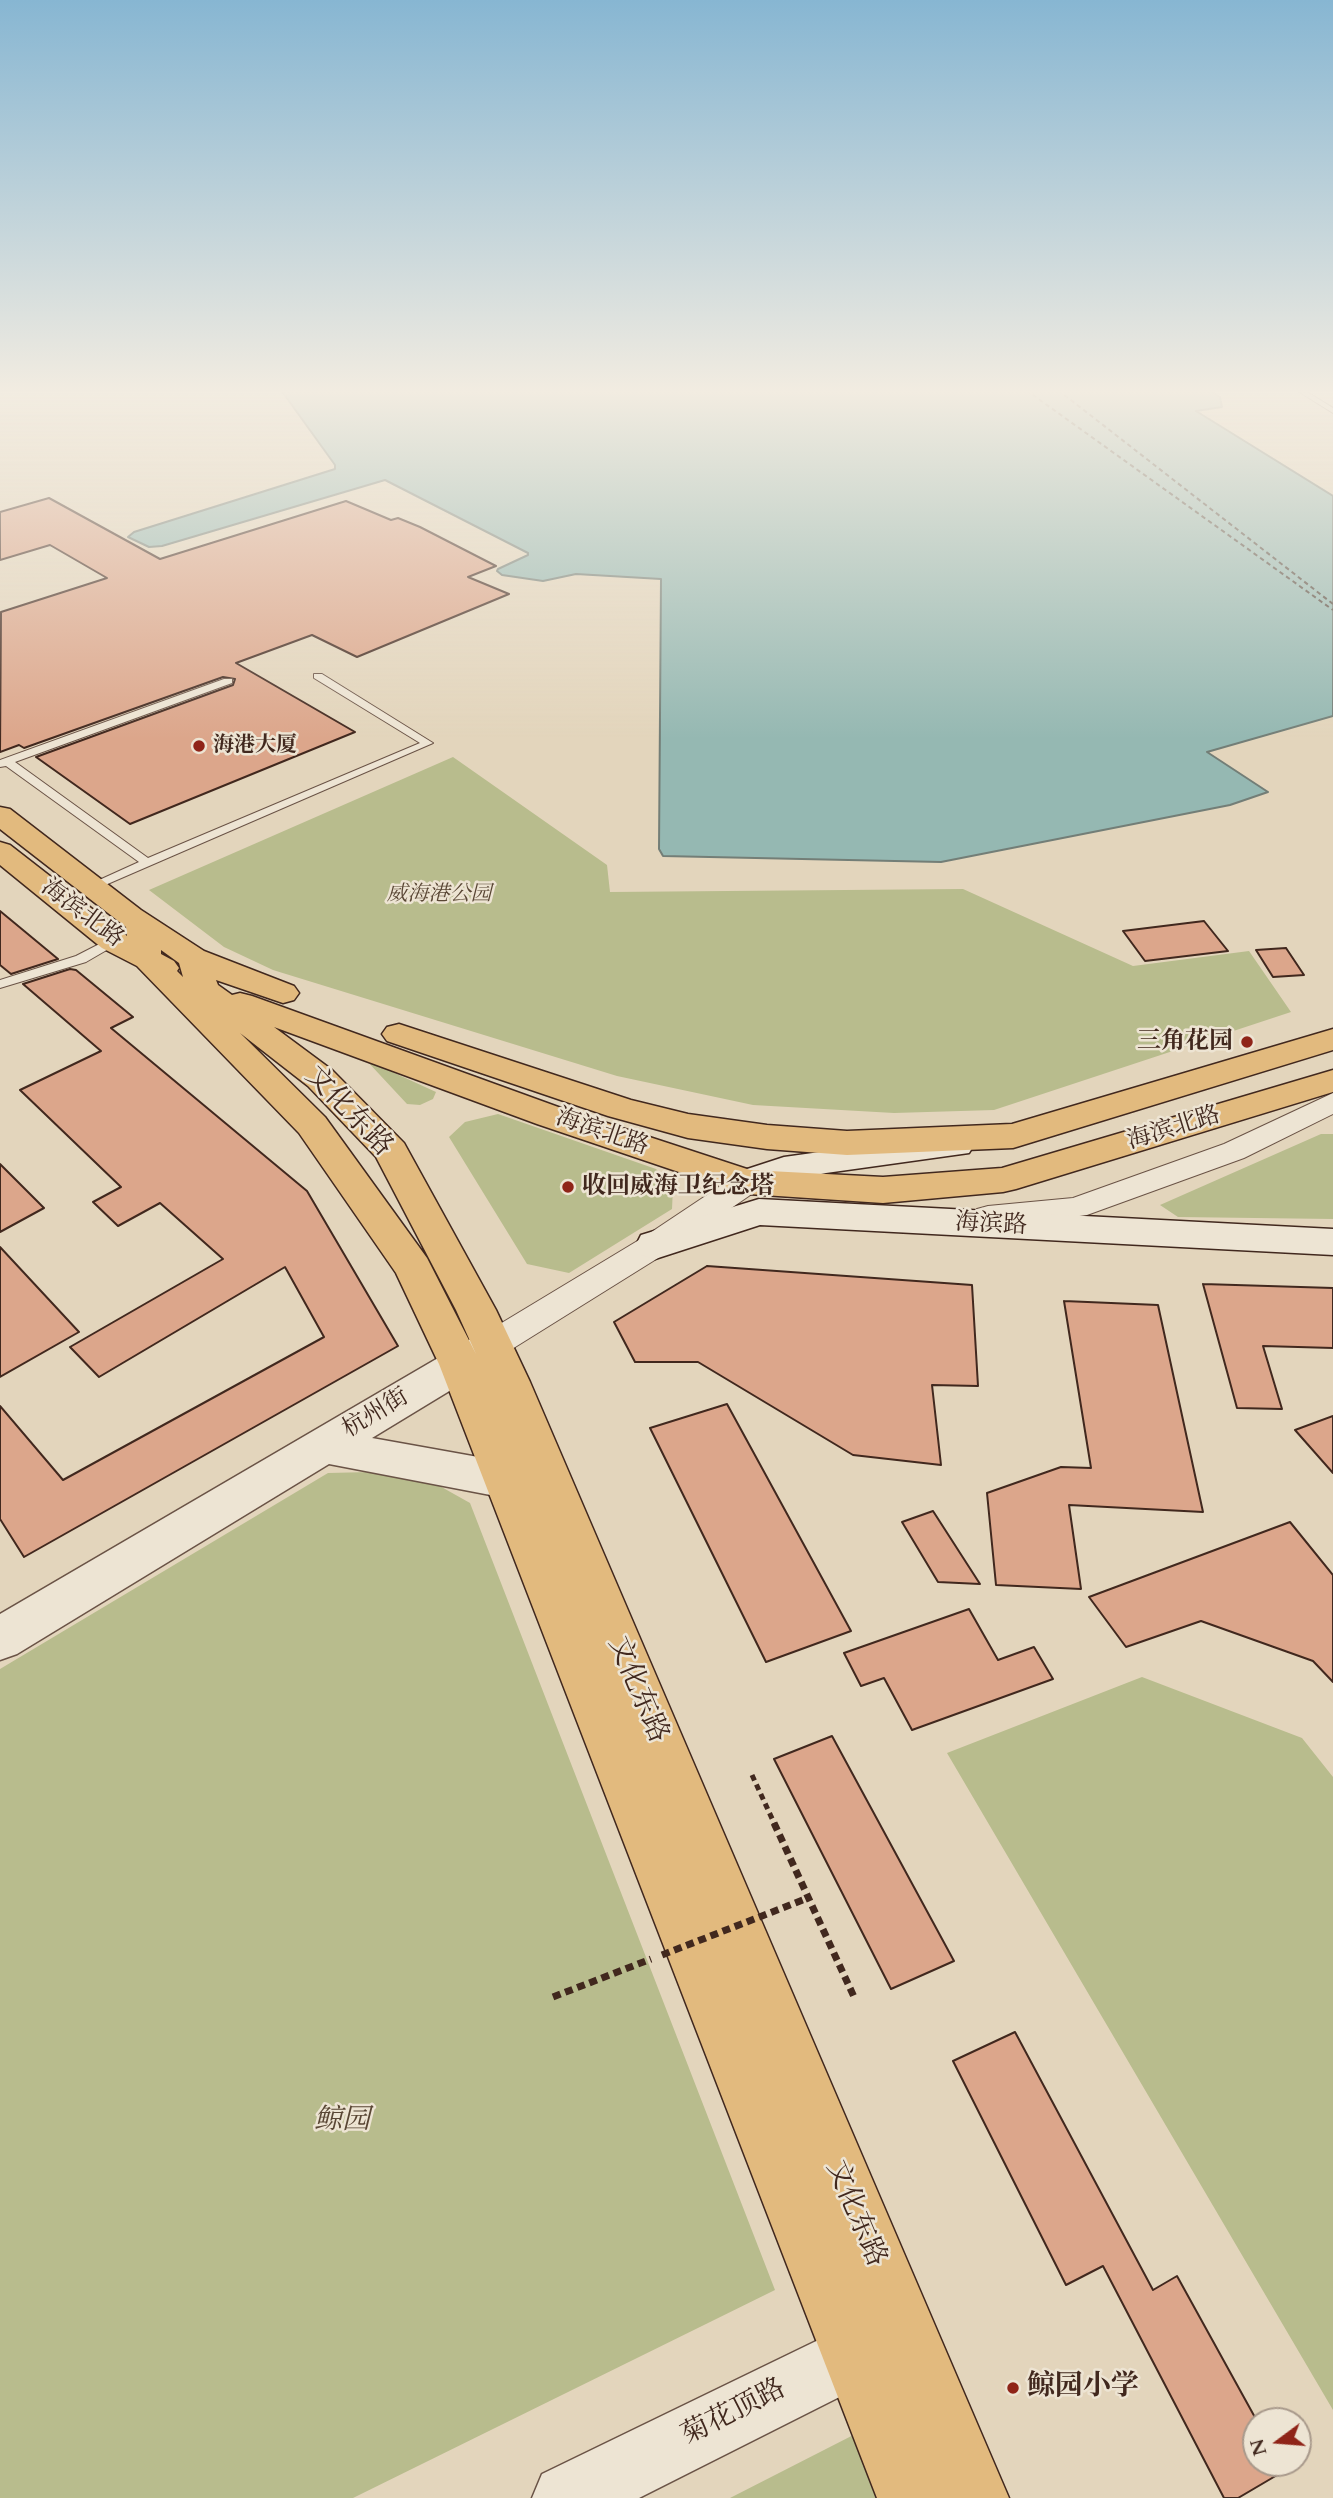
<!DOCTYPE html>
<html>
<head>
<meta charset="utf-8">
<style>
  body { margin:0 }
  #map { position:relative; width:1333px; height:2498px; overflow:hidden; background:#e3d5bc; font-family:Cardo,serif }
  canvas { display:block }
  .north { position:absolute; left:1242px; top:2407px; width:70px; height:70px; box-sizing:border-box; background:#ede4d3; border:2px solid #a8998b; border-radius:50%; rotate:254deg; font-size:19px; font-weight:700; line-height:28px; text-align:center; color:#41281e }
  .north::after { content:''; display:block; margin:auto; width:24px; height:32px; background:#8f2418; clip-path:polygon(50% 0,100% 100%,50% 72%,0 100%) }
</style>
</head>
<body>
<div id="map">
<canvas width="1333" height="2498"></canvas>
<div class="north">N</div>
</div>
<script>
const g = document.querySelector('canvas').getContext('2d');
g.lineJoin = 'round';
function fillPath(path, color) {
  g.fillStyle = color;
  g.fill(path, 'evenodd');
}
function shape(rows) {
  const path = new Path2D();
  for (const r of rows) {
    path.moveTo(r[0], r[1]);
    for (let i = 2; i < r.length; i += 2) path.lineTo(r[i], r[i + 1]);
  }
  return path;
}
function stroke(path, color, width, dash) {
  g.strokeStyle = color;
  g.lineWidth = width;
  g.lineCap = dash ? 'butt' : 'round';
  g.setLineDash(dash || []);
  g.stroke(path);
}
function label(font, color, halo, rows, align = 'center') {
  g.font = font + ' Cardo,"Noto Serif SC",serif';
  g.lineWidth = 5;
  g.setLineDash([]);
  g.textBaseline = 'middle';
  g.strokeStyle = halo;
  g.fillStyle = color;
  for (const [text, x, y, turn = 0] of rows) {
    g.save();
    g.translate(x, y);
    g.rotate((+turn || 0) * Math.PI / 180);
    g.textAlign = isNaN(turn) ? turn : align;
    if (halo) g.strokeText(text, 0, 0);
    g.fillText(text, 0, 0);
    g.restore();
  }
}
fillPath(shape([
  [453,757,607,865,610,892,963,889,1133,966,1249,951,1291,1012,994,1110,894,1113,753,1105,617,1076,273,970,224,947,149,890],
  [366,1060,436,1092,433,1099,420,1105,407,1104],
  [498,1114,656,1169,673,1187,672,1209,569,1273,527,1264,449,1137,465,1122],
  [1321,1134,1333,1134,1333,1219,1178,1217,1160,1205],
  [413,1471,470,1503,775,2290,353,2498,0,2498,0,1669,328,1473],
  [1142,1677,1302,1738,1333,1777,1333,2410,947,1753],
  [871,2426,899,2498,730,2498]
]), '#b8bc8d');
const water = shape([
  [281,390,1208,390,1220,397,1222,407,1196,411,1333,496,1333,716,1207,752,1268,792,1230,805,941,862,663,856,659,849,661,579,576,574,543,581,502,575,497,571,498,569,528,555,528,553,385,480,162,546,149,547,128,537,134,532,335,469,335,465,281,390]
]);
fillPath(water, '#95b8b2');
stroke(water, '#737e77', 2);
stroke(shape([
  [1026,390,1333,610],
  [1058,390,1333,604]
]), '#564c43', 2, [4.5, 3.5]);
const building = shape([
  [49,498,160,559,346,501,391,520,398,518,420,527,496,566,468,577,509,594,357,657,312,635,236,663,355,732,130,824,36,757,233,685,235,679,223,677,24,748,19,745,0,752,1,612,107,578,50,545,0,560,0,512,49,498],
  [0,911,58,959,11,974,0,965,0,911],
  [1204,921,1228,951,1145,961,1123,931,1204,921],
  [1286,948,1304,975,1273,977,1256,950,1286,948],
  [70,969,76,970,133,1017,111,1028,307,1191,398,1346,24,1557,0,1519,0,1406,63,1480,324,1337,285,1267,99,1377,70,1347,223,1259,160,1203,118,1226,93,1202,121,1187,20,1090,101,1051,23,984,70,969],
  [0,1164,44,1208,0,1232,0,1164],
  [0,1247,79,1332,0,1377,0,1247],
  [707,1266,972,1285,978,1386,932,1385,941,1465,853,1455,698,1362,635,1362,614,1322,707,1266],
  [1203,1284,1333,1288,1333,1348,1263,1346,1282,1409,1237,1408,1203,1284],
  [1064,1301,1158,1305,1203,1512,1069,1505,1081,1589,996,1585,987,1493,1061,1467,1091,1468,1064,1301],
  [727,1404,851,1631,766,1662,650,1428,727,1404],
  [1333,1416,1333,1473,1295,1430,1333,1416],
  [933,1511,980,1584,938,1582,902,1522,933,1511],
  [1290,1522,1333,1575,1333,1682,1313,1661,1201,1621,1126,1647,1089,1597,1290,1522],
  [969,1609,998,1660,1034,1647,1053,1679,912,1730,884,1678,861,1686,844,1653,969,1609],
  [832,1736,954,1961,891,1989,774,1759,832,1736],
  [1015,2032,1153,2290,1177,2276,1257,2421,1256,2463,1280,2463,1284,2471,1238,2498,1224,2498,1103,2266,1066,2285,953,2061,1015,2032]
]);
fillPath(building, '#dca68b');
stroke(building, '#41281e', 2);
const service = shape([
  [1296,390,1304,390,1333,408,1333,413,1296,390],
  [314,674,322,674,433,743,96,889,88,889,86,886,139,862,6,766,0,767,0,760,224,679,232,679,232,683,15,762,148,858,420,743,314,678,314,674],
  [113,937,117,938,117,944,86,962,0,988,0,980,76,956,113,937]
]);
const minor = shape([
  [1333,1093,1333,1114,1244,1158,1087,1215,988,1228,977,1225,973,1217,977,1209,988,1206,1073,1198,1224,1144,1333,1093],
  [748,1172,759,1175,763,1182,759,1189,666,1253,504,1354,492,1358,480,1354,475,1345,480,1336,644,1237,737,1175,748,1172]
]);
const tertiary = shape([
  [488,1333,502,1337,508,1348,502,1359,372,1438,506,1462,522,1467,528,1480,522,1493,506,1498,329,1464,17,1654,0,1660,0,1614,474,1337,488,1333],
  [874,2313,897,2322,906,2345,897,2368,639,2498,532,2498,542,2474,874,2313]
]);
const secondary = shape([
  [956,1133,969,1137,974,1145,969,1153,826,1173,791,1180,748,1194,735,1191,730,1182,735,1173,784,1157,956,1133],
  [759,1199,1333,1229,1333,1255,760,1225,655,1259,641,1255,636,1245,641,1235,759,1199]
]);
const primary = shape([
  [0,807,10,809,141,910,204,951,294,986,299,993,294,1000,283,1003,216,980,218,985,232,995,240,993,252,996,561,1108,750,1170,883,1177,1002,1168,1333,1070,1333,1092,1016,1189,1003,1192,883,1203,748,1194,735,1191,537,1124,274,1027,332,1070,404,1143,496,1310,530,1382,1009,2498,877,2498,439,1364,396,1273,299,1133,137,966,102,948,0,865,0,842,10,845,127,936,126,927,0,829,0,807],
  [161,950,179,963,183,977,177,971,179,968,174,961,161,954,161,950],
  [240,1033,308,1086,376,1157,456,1310,476,1354,427,1258,325,1117,240,1033],
  [399,1024,631,1100,688,1114,767,1125,847,1131,1012,1124,1333,1029,1333,1050,1013,1148,847,1155,767,1149,688,1138,608,1116,387,1041,382,1034,387,1027,399,1024]
]);
stroke(service, '#6a5346', 2);
stroke(minor, '#6a5346', 2);
stroke(tertiary, '#6a5346', 3);
stroke(secondary, '#41281e', 3);
stroke(primary, '#41281e', 3);
stroke(shape([
  [752,1775,775,1825]
]), '#41281e', 5, [6, 4.5]);
stroke(shape([
  [774,1823,855,1999],
  [553,1997,651,1959]
]), '#41281e', 7, [8, 5]);
fillPath(service, '#ede4d3');
fillPath(minor, '#ede4d3');
fillPath(tertiary, '#ede4d3');
fillPath(secondary, '#ede4d3');
fillPath(primary, '#e2ba7e');
stroke(shape([
  [662,1955,808,1898]
]), '#41281e', 7, [8, 5]);
const sky = g.createLinearGradient(0, 0, 0, 739);
sky.addColorStop(0, '#87b6d2');
sky.addColorStop(0.53, '#f2ece1');
sky.addColorStop(1, '#f2ece100');
g.fillStyle = sky;
g.fillRect(0, 0, 1333, 739);
for (const [x, y, r, color] of [
  [199,746,7,"#8f2418"],
  [1247,1042,7,"#8f2418"],
  [568,1187,7,"#8f2418"],
  [1013,2388,7,"#8f2418"]
]) {
  const dot = new Path2D();
  dot.arc(x, y, r, 0, 2 * Math.PI);
  g.fillStyle = color;
  g.fill(dot);
  stroke(dot, '#ede4d3', 2.5);
}
label('bold 21px', '#41281e', '#ede4d3', [
  ["海港大厦",213,746]
], 'left');
label('italic 21px', '#594634', '#ede4d3', [
  ["威海港公园",439,895]
]);
label('24px', '#41281e', '#ede4d3', [
  ["海滨北路",82,914,37],
  ["海滨北路",1174,1129,-17],
  ["海滨北路",602,1133,19],
  ["海滨路",991,1225,3],
  ["杭州街",376,1414,-31]
]);
label('bold 24px', '#41281e', '#ede4d3', [
  ["三角花园",1233,1042],
  ["收回威海卫纪念塔",582,1187,"left"]
], 'right');
label('28px', '#41281e', '#ede4d3', [
  ["文化东路",348,1112,46],
  ["文化东路",637,1690,67],
  ["文化东路",855,2214,67],
  ["菊花顶路",734,2413,-27]
]);
label('italic 28px', '#594634', '#ede4d3', [
  ["鲸园",342,2122]
]);
label('bold 28px', '#41281e', '#ede4d3', [
  ["鲸园小学",1027,2388]
], 'left');
</script>
</body>
</html>
